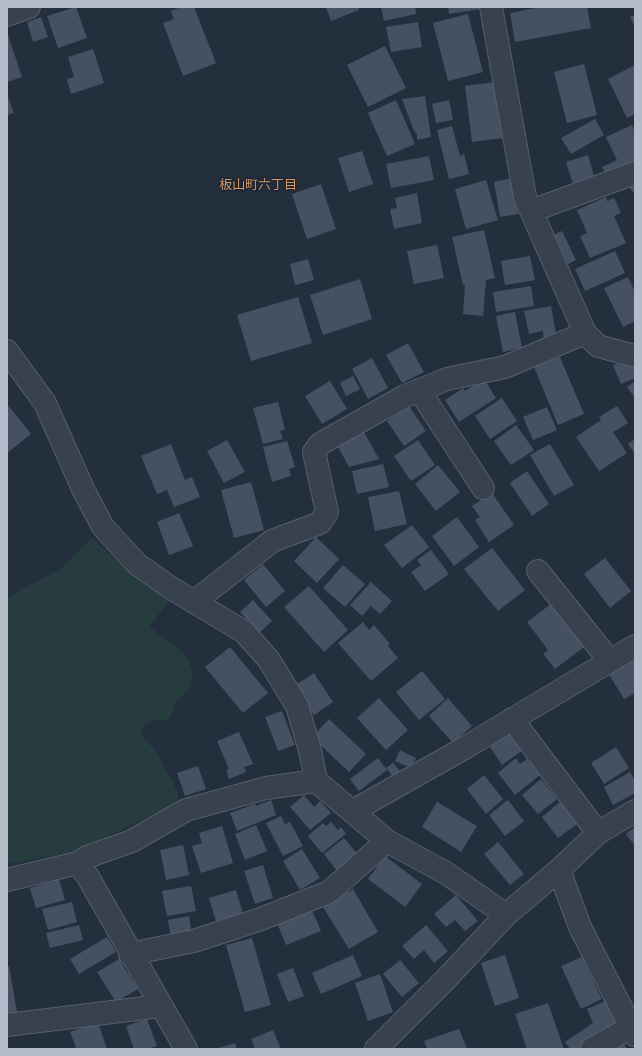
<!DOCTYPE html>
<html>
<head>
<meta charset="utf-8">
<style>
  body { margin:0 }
  #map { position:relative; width:642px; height:1056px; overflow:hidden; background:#242f3e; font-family:Quicksand,sans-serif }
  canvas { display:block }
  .frame { position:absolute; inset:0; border:8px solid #b4bcc9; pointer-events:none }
</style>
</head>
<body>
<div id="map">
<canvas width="642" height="1056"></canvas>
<div class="frame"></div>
</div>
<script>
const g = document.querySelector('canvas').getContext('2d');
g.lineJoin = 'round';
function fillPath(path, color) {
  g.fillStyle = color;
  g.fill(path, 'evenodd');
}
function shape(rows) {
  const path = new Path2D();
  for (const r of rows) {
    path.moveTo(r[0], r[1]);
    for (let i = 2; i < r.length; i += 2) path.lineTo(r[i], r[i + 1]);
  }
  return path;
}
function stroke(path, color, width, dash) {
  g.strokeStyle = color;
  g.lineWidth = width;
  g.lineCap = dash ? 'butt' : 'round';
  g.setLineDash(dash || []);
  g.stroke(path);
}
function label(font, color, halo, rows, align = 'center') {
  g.font = font + ' Quicksand,"Noto Sans JP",sans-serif';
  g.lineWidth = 3;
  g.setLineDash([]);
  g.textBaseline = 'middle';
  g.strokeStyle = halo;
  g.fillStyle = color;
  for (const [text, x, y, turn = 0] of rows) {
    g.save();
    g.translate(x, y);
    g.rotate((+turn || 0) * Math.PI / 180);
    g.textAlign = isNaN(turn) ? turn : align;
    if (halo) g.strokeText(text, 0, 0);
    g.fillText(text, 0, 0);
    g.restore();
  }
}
fillPath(shape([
  [92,538,128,570,170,599,149,627,173,644,187,657,193,674,190,688,176,701,174,710,169,719,158,721,153,720,143,726,141,734,157,753,178,792,178,800,154,814,74,852,7,864,7,598,60,569]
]), '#263c3f');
fillPath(shape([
  [76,7,87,38,58,48,47,16],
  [181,7,194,7,216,63,183,76,163,23,174,19,171,11],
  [326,7,358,7,359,10,331,21],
  [381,7,415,7,416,14,384,21],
  [448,7,480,7,481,9,449,14],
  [541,7,587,7,591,28,515,42,510,13],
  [468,14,483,72,448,81,433,23],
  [635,15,635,28,630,17],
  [41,17,48,37,33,42,27,22],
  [418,22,422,47,391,52,386,27],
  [7,32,22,77,7,82],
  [385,46,406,88,368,107,347,65],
  [93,49,104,83,71,94,67,79,74,77,68,57],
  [584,64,597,115,567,123,554,72],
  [635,65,635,114,627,118,608,79],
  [495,82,503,138,472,142,465,86],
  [7,94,14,113,7,115],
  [425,96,431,137,417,140,417,134,414,131,402,99],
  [396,100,415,144,387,156,368,113],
  [449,100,453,120,436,123,432,104],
  [595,119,604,135,571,154,561,138],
  [632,125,635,132,635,166,608,178,602,167,617,160,606,137],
  [452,126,460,156,464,154,469,174,449,179,437,130],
  [362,151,373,184,349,192,338,158],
  [588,155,595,180,574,187,566,162],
  [429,156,434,180,391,188,386,164],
  [511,178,518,214,500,217,494,182],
  [486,180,498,220,466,229,455,189],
  [635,183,635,195,629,187],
  [321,184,336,229,307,239,292,194],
  [417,193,422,223,394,229,390,209,397,208,395,198],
  [606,197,607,201,614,198,621,213,614,216,626,243,590,258,580,236,587,233,577,210],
  [484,230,495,278,486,280,483,316,463,314,465,285,463,285,452,237],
  [562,231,576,260,563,267,549,237],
  [437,245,444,278,414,284,407,251],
  [615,251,625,273,585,291,575,269],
  [530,256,535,280,505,285,501,261],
  [308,259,314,280,295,285,290,264],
  [628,277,635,292,635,321,623,327,604,288],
  [360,279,372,319,323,335,310,295],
  [531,286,534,306,496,312,493,292],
  [298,297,312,343,251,361,237,315],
  [551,306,557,339,544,342,543,331,529,334,524,311],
  [515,312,522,348,503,352,496,316],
  [408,343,424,372,402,383,386,355],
  [560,357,584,414,558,425,534,367],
  [372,358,388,388,368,399,352,369],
  [626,361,628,367,634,365,635,378,621,384,613,365],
  [353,376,360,389,346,396,340,383],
  [484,379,496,398,459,422,445,400,463,388,465,391],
  [330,381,347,409,322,424,305,396],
  [635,381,635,398,627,387],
  [502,398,517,421,490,439,475,416],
  [278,402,285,430,280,431,283,439,263,444,253,408],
  [7,404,31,434,7,453],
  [409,406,426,431,404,446,387,421],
  [617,406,628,423,613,432,627,453,599,471,576,437,601,420,599,417],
  [547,407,557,430,533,440,523,417],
  [516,425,534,450,511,465,494,441],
  [364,432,379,459,349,467,338,447],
  [635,439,635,454,628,444],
  [227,440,245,472,224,483,207,451],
  [418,440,435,465,411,481,394,456],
  [287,441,295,467,289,469,291,476,272,482,263,447],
  [171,444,185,480,192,477,200,497,174,507,167,490,157,494,141,456],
  [550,444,574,485,554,496,530,455],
  [383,464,389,487,357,494,352,471],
  [438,465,460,492,436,511,415,484],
  [527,471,549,504,532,516,510,483],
  [251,482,264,530,234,538,221,490],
  [399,491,407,524,375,531,368,497],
  [492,493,514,525,489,542,475,520,480,517,472,506],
  [179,513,193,546,169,555,157,522],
  [457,517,479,547,454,566,432,536],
  [412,525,429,547,402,568,384,545],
  [316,537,339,559,317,583,294,561],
  [492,548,525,590,498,611,464,569],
  [431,550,449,574,425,591,411,572,421,565,417,560],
  [605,558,631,591,610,608,584,574],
  [263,564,285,591,266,607,244,580],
  [343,565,365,584,345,607,323,588],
  [371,582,392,601,380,614,371,606,362,616,350,605],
  [309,586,348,630,324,652,284,607],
  [253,600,272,621,259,633,240,612],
  [551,604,584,647,555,669,543,654,548,650,527,622],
  [363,622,369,630,374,625,390,644,388,646,398,658,371,681,338,643],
  [230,647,268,693,243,713,205,667],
  [635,655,635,693,624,699,607,671],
  [422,671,445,699,419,720,396,692],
  [314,673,333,702,314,715,294,686],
  [379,698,408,730,386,750,357,718],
  [448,698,472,726,453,743,429,716],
  [282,711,295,745,278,751,265,717],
  [329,719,366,754,349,772,312,737],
  [508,729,523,750,502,765,487,743],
  [239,732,253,764,244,767,246,772,229,779,226,770,229,769,217,741],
  [616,747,629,768,604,784,591,763],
  [400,750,416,758,411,768,395,761],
  [378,758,387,770,359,791,350,779],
  [516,758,520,764,527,759,540,775,515,795,498,773],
  [393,763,402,774,395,779,386,768],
  [198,766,206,789,185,796,177,773],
  [630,772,635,781,635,793,613,805,604,787],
  [484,775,503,799,486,814,467,789],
  [541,779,557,799,538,814,522,795],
  [304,795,314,807,320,801,331,813,310,830,290,807],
  [271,800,276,815,237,831,230,813,255,804,256,806],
  [508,800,524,821,505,836,489,815],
  [437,802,477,826,461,852,422,827],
  [560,802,577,824,558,838,542,817],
  [281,816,285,824,290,822,303,846,283,856,266,823],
  [331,822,338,830,341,827,346,834,322,853,308,836,323,823,326,826],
  [256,825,267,851,245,860,235,834],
  [222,826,233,863,201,873,192,846,202,843,199,833],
  [635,827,635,846,626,834],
  [344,838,358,855,337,871,324,854],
  [498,842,524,874,510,885,484,854],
  [183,845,189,875,166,880,160,850],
  [302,849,320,878,300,890,283,861],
  [385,856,422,884,405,907,368,879],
  [263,865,273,898,255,904,244,871],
  [59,879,65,900,36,908,30,888],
  [191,886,196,911,167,916,162,891],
  [353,889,378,932,349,949,323,907],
  [236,890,244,917,217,925,209,898],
  [456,895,478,921,465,931,455,920,446,927,434,914],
  [72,902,77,922,48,930,42,909],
  [311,908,321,931,286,945,277,923],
  [189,916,192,934,171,938,168,920],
  [79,925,83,940,50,948,46,933],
  [426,925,448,951,434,963,424,950,414,959,402,946],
  [107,937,116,952,79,974,70,959],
  [252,938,271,1005,245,1012,226,945],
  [353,955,362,976,321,994,312,973],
  [505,955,519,998,495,1006,481,963],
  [582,957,602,999,581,1009,561,966],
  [119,959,138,989,116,1002,97,972],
  [400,960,419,983,402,997,383,974],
  [9,966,17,1012,7,1014,7,967],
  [293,968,304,996,288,1002,277,974],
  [380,974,393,1012,368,1021,355,983],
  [606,1001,616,1023,601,1030,605,1036,586,1049,570,1049,565,1042,593,1023,587,1009],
  [548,1003,564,1049,527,1049,515,1014],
  [147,1019,157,1046,148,1049,134,1049,126,1026],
  [98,1022,107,1049,71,1049,76,1047,70,1032],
  [459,1029,467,1049,427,1049,424,1041],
  [273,1030,281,1049,255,1049,251,1039],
  [623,1042,627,1049,610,1049],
  [235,1043,237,1049,215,1049]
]), '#455162');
const minor = shape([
  [491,7,525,197,585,333,598,346,635,356],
  [7,15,29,7],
  [531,211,635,173],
  [7,351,45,403,83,489,103,527,137,564,171,588,244,632,269,660,297,706,310,750,316,781,387,841,446,873,506,915],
  [419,390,483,488],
  [538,571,609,660],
  [194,602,272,541,320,523,327,512,314,452,320,444,405,396,447,379,505,367,585,333],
  [512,719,598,833],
  [353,811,468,746,635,646],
  [78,863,88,877,186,1049],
  [559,870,580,927,635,1035],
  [7,880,78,863,87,857,132,841,186,810,266,788,316,781],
  [130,954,194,941,261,919,329,892,387,841],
  [7,1025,161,1006],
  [376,1049,446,979,506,915,559,870,598,833,635,811],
  [592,1049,631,1027]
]);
stroke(minor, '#565f6c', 24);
stroke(minor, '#38414e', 22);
label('13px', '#d59563', '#1d2633', [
  ["板山町六丁目",258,185]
]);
</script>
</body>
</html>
